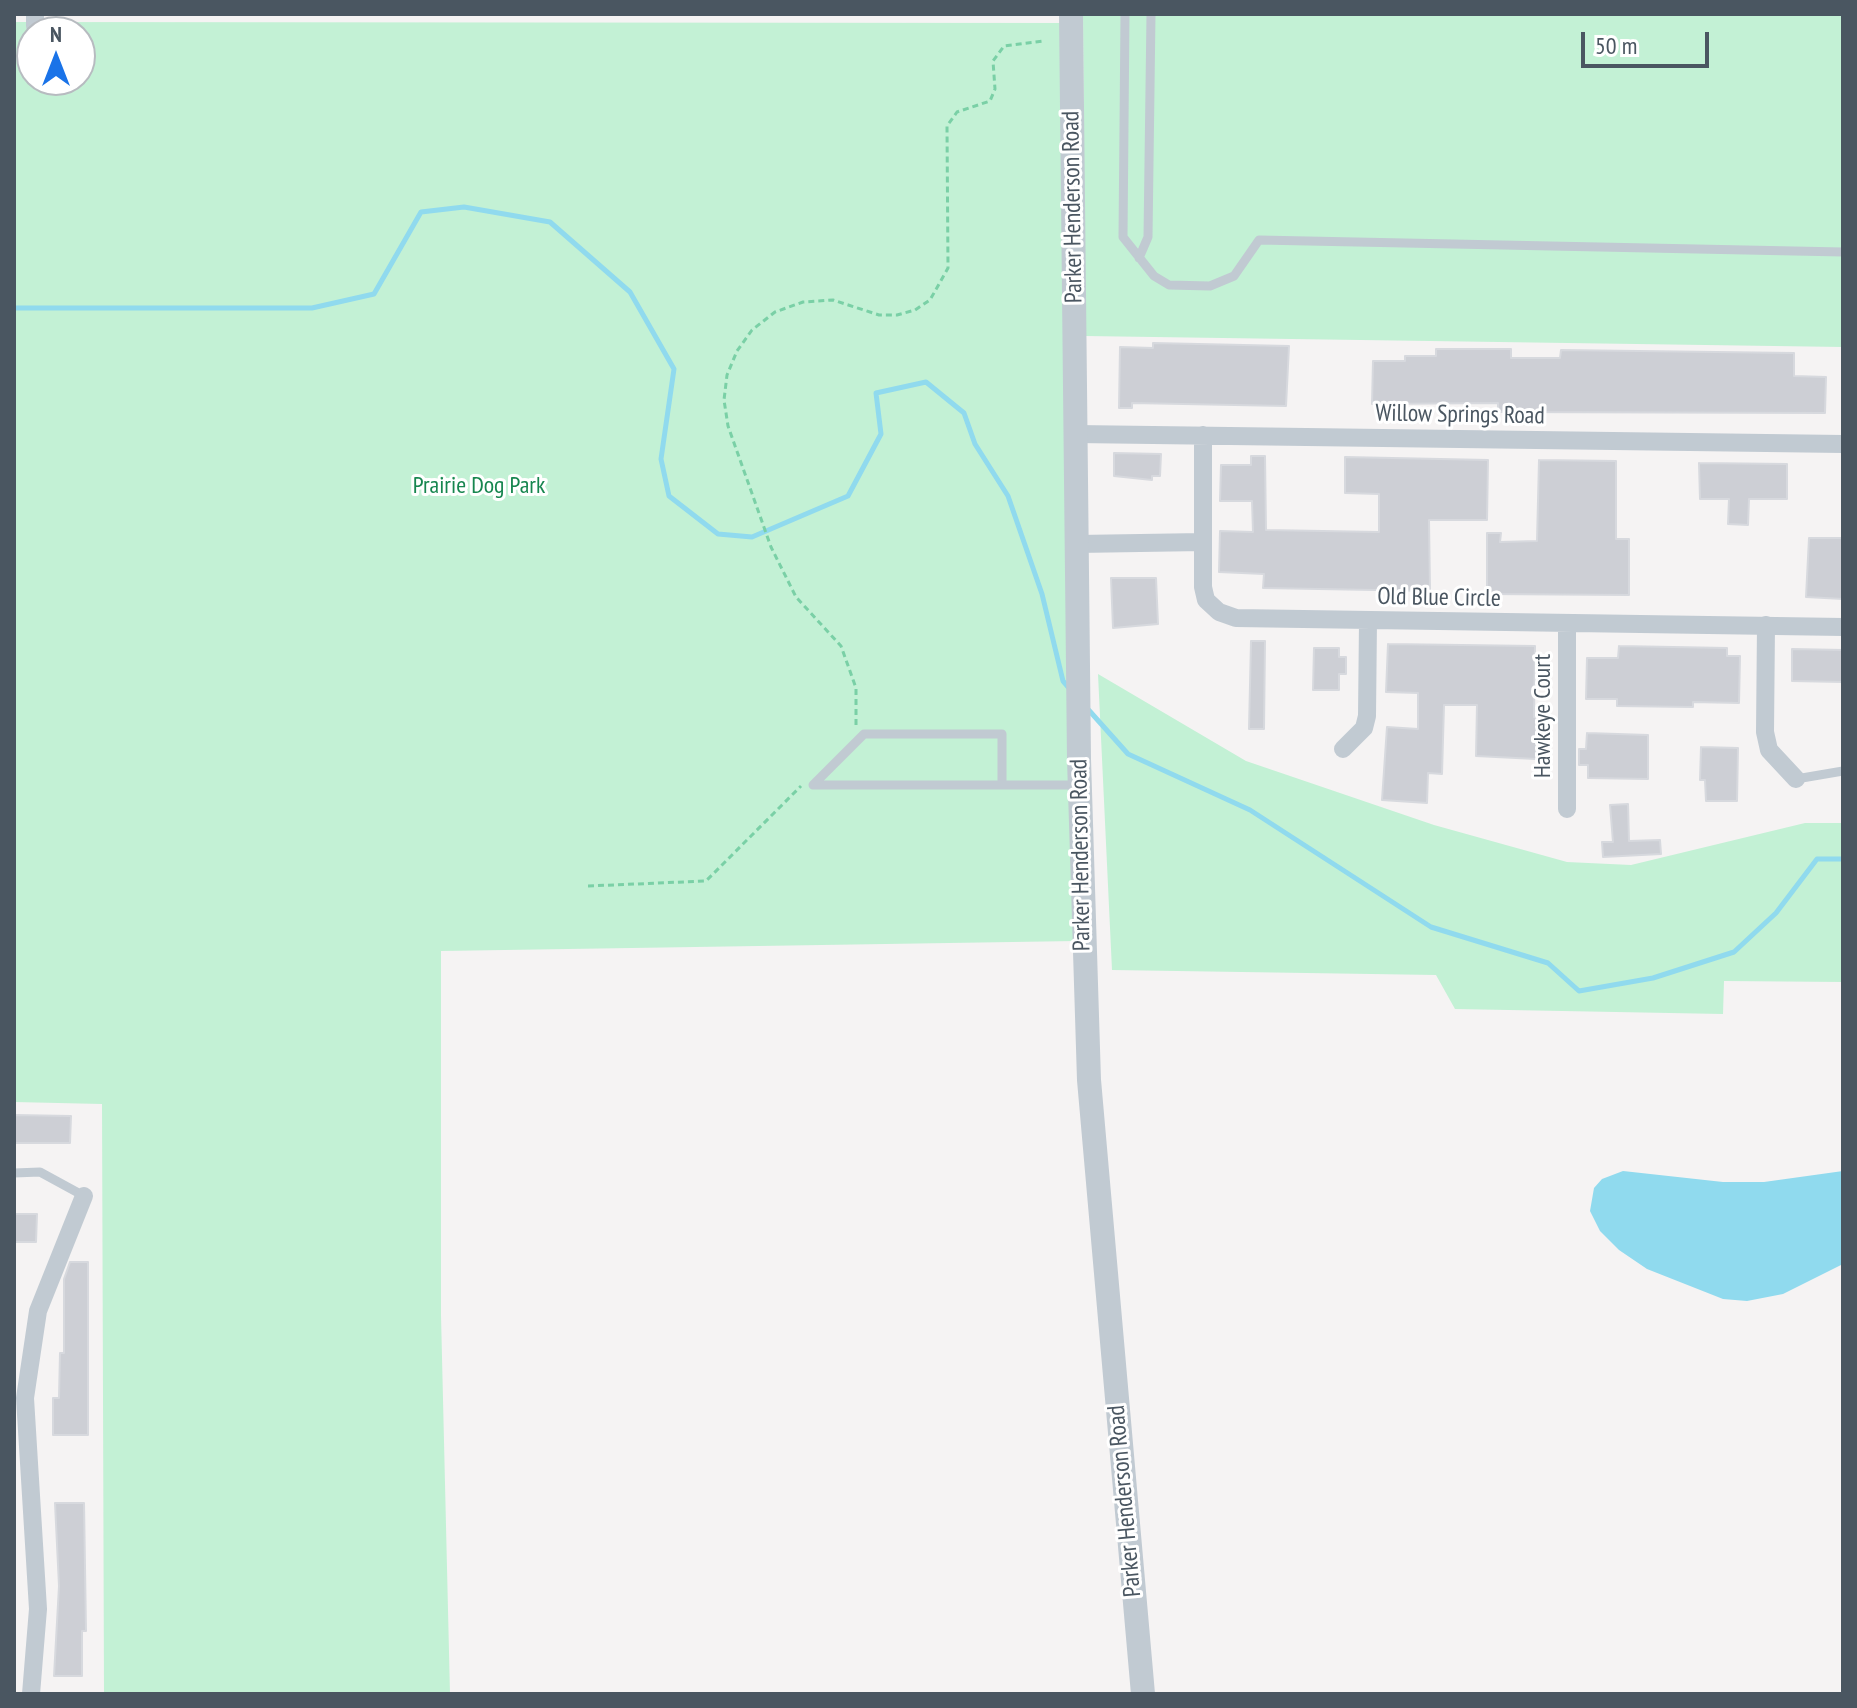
<!DOCTYPE html>
<html>
<head>
<meta charset="utf-8">
<style>
  body { margin:0 }
  #map { position:relative; width:1857px; height:1708px; overflow:hidden; background:#f5f3f3; font-family:"PT Sans Narrow",sans-serif }
  canvas { display:block }
  .frame { position:absolute; inset:0; border:16px solid #4a5661; pointer-events:none }
  .north { position:absolute; left:16px; top:16px; width:80px; height:80px; box-sizing:border-box; background:#fff; border:2px solid #b7bbc0; border-radius:50%; rotate:0deg; font-size:22px; font-weight:700; line-height:32px; text-align:center; color:#4a5661 }
  .north::after { content:''; display:block; margin:auto; width:28px; height:36px; background:#1a73e8; clip-path:polygon(50% 0,100% 100%,50% 72%,0 100%) }
  .scale { position:absolute; left:1581px; top:32px; width:128px; height:36px; box-sizing:border-box; border:4px solid #4a5661; border-top:0; padding-left:10px; font-size:24px; line-height:28px; white-space:nowrap; color:#4a5661; -webkit-text-stroke:6px #fff; paint-order:stroke }
</style>
</head>
<body>
<div id="map">
<canvas width="1857" height="1708"></canvas>
<div class="frame"></div>
<div class="north">N</div>
<div class="scale">50 m</div>
</div>
<script>
const g = document.querySelector('canvas').getContext('2d');
g.lineJoin = 'round';
function fillPath(path, color) {
  g.fillStyle = color;
  g.fill(path, 'evenodd');
}
function shape(rows) {
  const path = new Path2D();
  for (const r of rows) {
    path.moveTo(r[0], r[1]);
    for (let i = 2; i < r.length; i += 2) path.lineTo(r[i], r[i + 1]);
  }
  return path;
}
function stroke(path, color, width, dash) {
  g.strokeStyle = color;
  g.lineWidth = width;
  g.lineCap = dash ? 'butt' : 'round';
  g.setLineDash(dash || []);
  g.stroke(path);
}
function label(font, color, halo, rows, align = 'center') {
  g.font = font + ' "PT Sans Narrow",sans-serif';
  g.lineWidth = 6;
  g.setLineDash([]);
  g.textBaseline = 'middle';
  g.strokeStyle = halo;
  g.fillStyle = color;
  for (const [text, x, y, turn = 0] of rows) {
    g.save();
    g.translate(x, y);
    g.rotate((+turn || 0) * Math.PI / 180);
    g.textAlign = isNaN(turn) ? turn : align;
    if (halo) g.strokeText(text, 0, 0);
    g.fillText(text, 0, 0);
    g.restore();
  }
}
fillPath(shape([
  [1083,14,1843,14,1843,347,1085,336],
  [14,22,1060,23,1076,941,441,951,441,1315,450,1694,104,1694,102,1104,14,1102],
  [32,32,80,32,80,80,32,80],
  [1098,674,1246,761,1434,825,1567,862,1631,865,1805,823,1843,823,1843,982,1724,981,1723,1014,1455,1009,1436,975,1112,970]
]), '#c3f1d5');
fillPath(shape([
  [1623,1171,1723,1182,1764,1182,1843,1171,1843,1264,1783,1294,1747,1301,1723,1299,1647,1269,1619,1250,1600,1231,1590,1211,1594,1188,1602,1179]
]), '#90daee');
stroke(shape([
  [14,308,312,308,374,294,421,212,464,207,550,222,630,292,674,369,661,459,669,496,718,534,752,537,848,496,881,434,876,393,926,382,964,413,975,444,1008,496,1042,594,1063,681,1069,688],
  [1086,707,1128,754,1250,810,1431,927,1548,963,1579,991,1653,978,1734,952,1776,913,1817,859,1843,859]
]), '#90daee', 5);
const building = shape([
  [1153,343,1289,346,1286,406,1132,403,1132,408,1119,408,1120,347,1153,348,1153,343],
  [1436,349,1511,349,1511,358,1560,358,1561,350,1794,353,1794,376,1826,377,1825,413,1498,412,1498,403,1372,404,1373,361,1405,361,1405,356,1436,356,1436,349],
  [1114,453,1161,454,1160,476,1152,476,1152,480,1114,476,1114,453],
  [1251,456,1265,456,1266,530,1379,532,1379,494,1345,493,1345,457,1488,460,1487,520,1429,520,1430,591,1263,588,1264,574,1219,572,1220,531,1253,532,1252,501,1220,501,1221,465,1251,465,1251,456],
  [1539,460,1616,461,1616,539,1629,539,1629,595,1487,594,1487,533,1501,533,1500,542,1537,541,1539,460],
  [1699,463,1787,464,1787,499,1749,499,1748,525,1728,524,1729,499,1700,499,1699,463],
  [1809,538,1843,538,1843,599,1806,597,1809,538],
  [1111,578,1156,578,1158,624,1113,628,1111,578],
  [1251,641,1265,641,1264,729,1249,729,1251,641],
  [1388,644,1535,646,1534,717,1539,717,1536,759,1476,756,1477,705,1444,705,1442,774,1428,773,1427,803,1382,800,1387,727,1418,729,1418,693,1386,692,1388,644],
  [1619,646,1727,648,1727,656,1740,656,1739,703,1693,702,1693,707,1617,706,1617,699,1586,699,1587,658,1618,658,1619,646],
  [1314,648,1339,648,1339,657,1346,657,1346,674,1339,674,1339,690,1313,690,1314,648],
  [1792,649,1843,650,1843,682,1792,681,1792,649],
  [1587,733,1648,735,1648,779,1588,778,1588,765,1579,765,1579,749,1586,749,1587,733],
  [1701,747,1738,748,1737,801,1706,801,1705,780,1700,780,1701,747],
  [1628,804,1629,841,1660,840,1661,854,1603,857,1602,842,1613,842,1610,805,1628,804],
  [14,1115,71,1116,70,1143,14,1143,14,1115],
  [14,1214,37,1214,36,1242,14,1242,14,1214],
  [70,1262,88,1262,88,1435,53,1435,53,1398,59,1398,60,1353,64,1353,64,1279,70,1262],
  [55,1503,84,1503,86,1631,82,1631,82,1676,54,1676,59,1586,55,1503]
]);
fillPath(building, '#cdcfd5');
stroke(building, '#d7d9de', 2);
stroke(shape([
  [856,725,856,688,841,646,796,597,771,547,728,426,724,400,727,375,737,351,752,330,775,312,803,302,833,300,879,315,897,315,915,310,930,300,948,268,947,126,957,112,990,101,995,89,993,61,1004,46,1044,41],
  [588,886,706,881,801,786]
]), '#7ad0a6', 3, [6, 4]);
stroke(shape([
  [1125,14,1123,237,1154,276,1169,285,1210,286,1234,276,1259,240,1843,252],
  [1139,258,1148,237,1151,14],
  [1796,779,1843,771],
  [813,785,1079,785],
  [813,785,864,734,1002,734,1002,785],
  [14,1173,40,1172,84,1196]
]), '#c1cad2', 9);
stroke(shape([
  [35,26,35,14],
  [1076,434,1843,444],
  [1203,435,1203,587,1206,600,1219,612,1236,618,1843,627],
  [1077,544,1203,542],
  [1567,623,1567,809],
  [1766,625,1765,732,1769,750,1796,779],
  [1343,749,1364,728,1367,716,1368,621],
  [31,1694,38,1609,25,1398,38,1311,84,1196]
]), '#c1cad2', 18);
stroke(shape([
  [1071,14,1079,759,1089,1080,1143,1694]
]), '#c1cad2', 24);
label('24px', '#4a5661', '#fff', [
  ["Parker Henderson Road",1073,207,-91],
  ["Willow Springs Road",1460,415,1],
  ["Old Blue Circle",1439,598,1],
  ["Hawkeye Court",1543,716,-90],
  ["Parker Henderson Road",1081,855,-91],
  ["Parker Henderson Road",1125,1501,-95]
]);
label('24px', '#17864f', '#fff', [
  ["Prairie Dog Park",479,486]
]);
</script>
</body>
</html>
